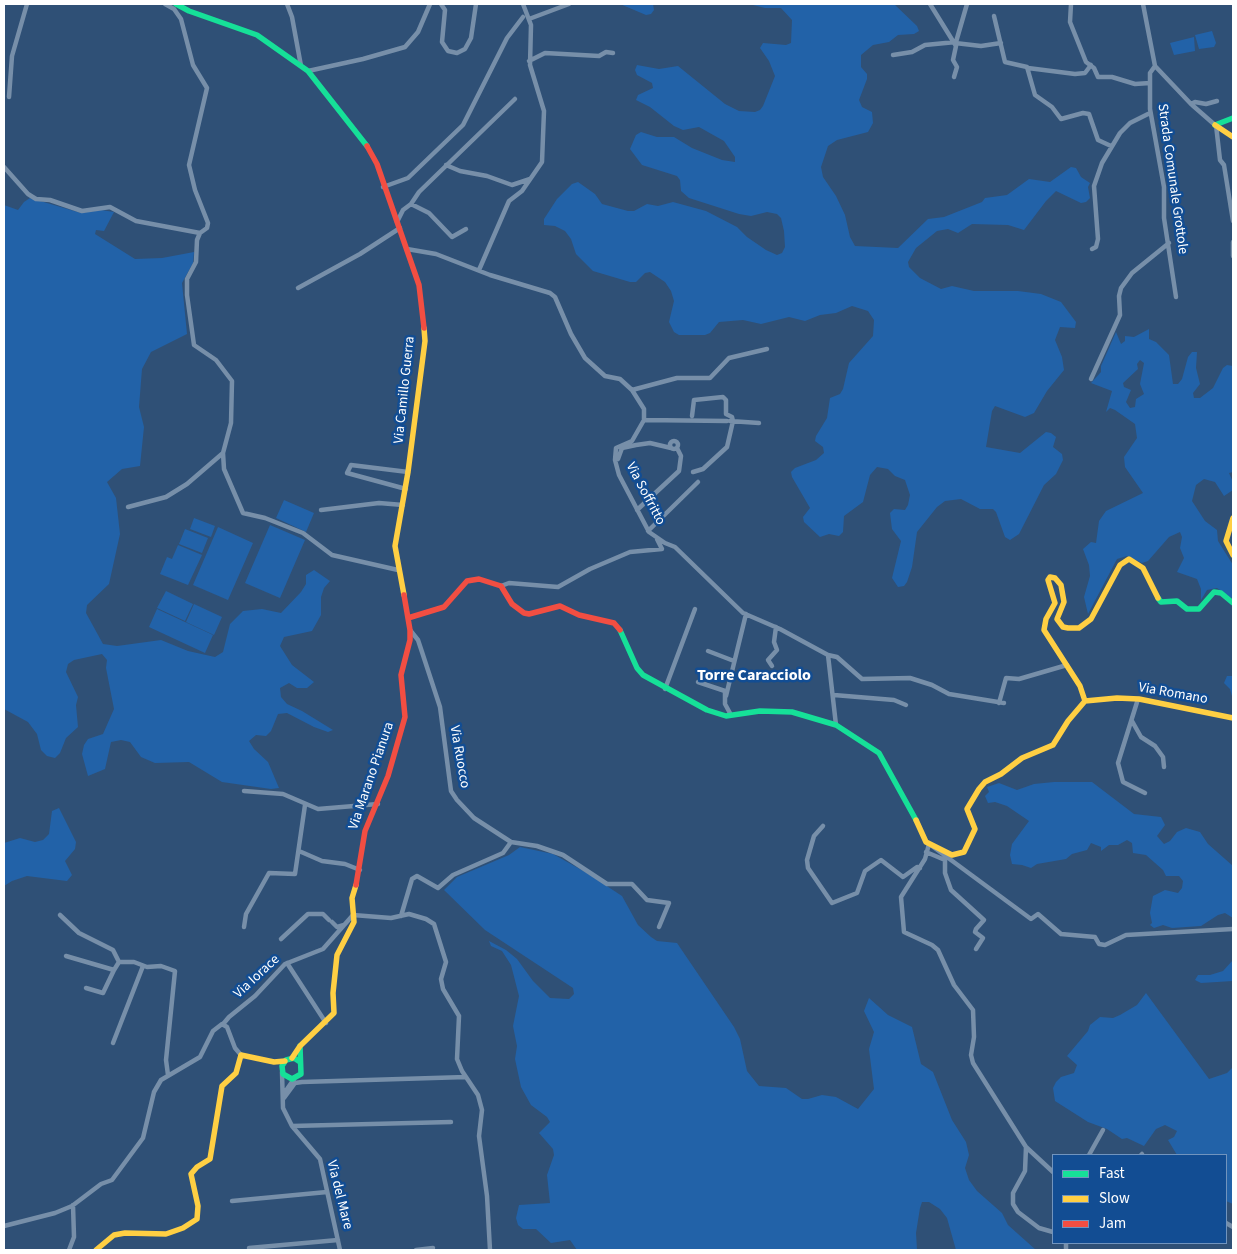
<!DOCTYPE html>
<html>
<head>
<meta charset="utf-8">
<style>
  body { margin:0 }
  #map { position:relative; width:1237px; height:1254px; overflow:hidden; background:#2f5076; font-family:"Source Sans 3",sans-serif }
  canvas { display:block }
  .frame { position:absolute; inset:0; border:5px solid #fff; pointer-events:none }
  .legend { position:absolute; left:1052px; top:1154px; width:175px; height:90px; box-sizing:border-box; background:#124d93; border:1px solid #7194be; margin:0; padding:6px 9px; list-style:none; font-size:15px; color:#fff }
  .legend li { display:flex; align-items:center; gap:10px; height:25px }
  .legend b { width:25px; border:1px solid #7194be }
</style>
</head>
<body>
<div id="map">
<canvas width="1237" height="1254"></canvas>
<div class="frame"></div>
<ul class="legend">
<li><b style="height:6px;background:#16e098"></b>Fast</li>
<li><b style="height:6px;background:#ffcf43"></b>Slow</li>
<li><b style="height:6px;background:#f24e42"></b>Jam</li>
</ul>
</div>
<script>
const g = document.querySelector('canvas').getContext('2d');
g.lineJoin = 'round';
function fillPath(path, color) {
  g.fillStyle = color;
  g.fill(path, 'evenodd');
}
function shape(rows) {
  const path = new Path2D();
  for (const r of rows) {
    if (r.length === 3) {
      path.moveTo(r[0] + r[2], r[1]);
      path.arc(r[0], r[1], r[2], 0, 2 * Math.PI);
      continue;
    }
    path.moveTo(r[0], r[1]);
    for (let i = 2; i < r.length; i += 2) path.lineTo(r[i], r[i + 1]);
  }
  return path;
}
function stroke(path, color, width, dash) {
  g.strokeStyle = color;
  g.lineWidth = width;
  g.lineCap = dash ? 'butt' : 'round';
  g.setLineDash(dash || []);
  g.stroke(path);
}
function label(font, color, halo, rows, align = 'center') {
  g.font = font + ' "Source Sans 3",sans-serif';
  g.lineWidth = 5;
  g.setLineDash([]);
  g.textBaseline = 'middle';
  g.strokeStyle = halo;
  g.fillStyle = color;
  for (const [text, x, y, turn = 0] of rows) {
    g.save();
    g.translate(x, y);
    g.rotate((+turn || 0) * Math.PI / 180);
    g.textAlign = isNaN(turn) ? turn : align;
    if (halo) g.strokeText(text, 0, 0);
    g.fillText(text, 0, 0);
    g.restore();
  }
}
fillPath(shape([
  [620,4,653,4,654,10,651,14,646,15],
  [749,4,894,4,917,26,919,31,914,34,898,35,889,42,873,45,861,55,861,67,867,74,867,79,859,100,862,107,872,112,873,123,868,132,837,140,828,146,821,167,823,177,836,196,845,215,850,237,855,246,898,248,928,219,944,217,982,202,985,198,1007,195,1029,179,1050,182,1071,167,1076,168,1081,177,1090,183,1088,187,1090,198,1086,202,1081,203,1056,191,1046,201,1024,230,1008,225,972,224,958,233,948,229,937,231,916,248,908,262,909,267,920,278,941,289,952,286,974,291,1018,291,1041,294,1061,302,1076,322,1075,328,1060,327,1055,340,1062,357,1064,370,1047,391,1034,413,1025,417,995,406,992,411,986,447,1020,453,1046,432,1051,433,1056,437,1053,447,1062,454,1063,460,1056,474,1044,485,1019,534,1010,540,1005,537,996,512,993,509,980,509,961,499,945,501,937,507,917,532,912,567,907,582,904,586,898,587,892,578,901,541,892,529,890,513,894,509,905,510,908,505,910,495,905,480,895,476,888,469,877,467,870,475,863,502,844,516,843,532,839,536,829,534,820,537,804,522,803,517,810,508,792,477,791,472,795,468,816,460,824,453,823,447,815,441,816,436,827,418,830,398,840,394,843,389,849,363,873,336,874,320,868,311,852,306,836,313,820,315,805,321,789,317,761,324,743,320,719,322,710,333,705,335,679,335,674,332,669,322,674,301,671,291,665,282,650,272,645,273,636,282,630,282,593,271,576,254,571,239,565,231,555,226,544,225,544,219,557,199,572,184,578,182,595,194,602,204,628,211,634,211,647,204,658,206,673,202,706,211,737,227,747,237,766,250,777,255,782,253,785,247,784,231,781,218,777,214,767,212,751,216,739,214,689,198,681,191,680,180,677,176,642,165,630,149,636,135,641,132,657,137,674,137,692,148,722,160,735,162,735,157,724,141,699,127,683,130,674,126,650,107,636,100,638,95,653,88,652,83,637,75,635,70,637,65,659,69,678,66,725,104,739,111,755,112,760,110,763,106,775,76,769,61,760,48,763,43,786,45,791,43,792,20,781,8,765,8],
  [1212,31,1216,43,1214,47,1199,49,1195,35],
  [1194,37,1195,51,1174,55,1170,43],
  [30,198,81,213,101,210,114,212,104,231,96,230,95,234,135,259,162,258,194,252,193,263,182,283,187,334,151,352,142,369,139,407,144,427,140,466,122,469,107,482,116,498,120,534,109,584,87,605,86,613,103,644,117,646,161,640,188,651,215,657,223,652,230,624,243,611,262,609,281,613,301,592,306,584,306,575,314,570,330,581,324,588,321,597,321,615,312,631,284,637,280,646,292,665,314,682,307,688,297,688,289,683,280,688,281,697,287,704,302,711,333,730,328,732,314,727,287,713,278,714,271,731,266,736,256,735,249,741,254,749,268,762,279,788,271,789,222,782,189,762,155,763,141,757,130,742,121,740,111,742,105,769,88,776,82,754,84,745,88,739,103,734,114,709,106,668,107,660,102,654,74,660,68,664,66,672,78,697,76,705,78,727,66,738,60,753,55,758,47,756,41,750,37,734,28,722,4,709,4,205,18,210,24,202],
  [1149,329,1149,339,1156,342,1169,355,1173,384,1178,384,1182,379,1188,357,1192,352,1197,352,1196,368,1200,384,1193,393,1194,398,1200,398,1213,388,1223,368,1227,365,1233,366,1233,472,1229,473,1233,482,1233,490,1224,496,1215,482,1204,479,1196,485,1192,501,1205,521,1217,530,1218,541,1233,565,1233,599,1217,588,1207,590,1201,600,1201,589,1197,579,1177,572,1184,558,1180,548,1182,537,1180,532,1169,537,1148,561,1142,563,1127,556,1117,559,1088,614,1084,597,1090,576,1089,565,1083,549,1091,542,1096,543,1099,521,1106,511,1143,493,1125,467,1124,457,1137,438,1135,424,1115,410,1110,408,1106,412,1112,391,1091,383,1101,372,1101,366,1116,332,1121,344,1125,341,1125,336,1134,337],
  [1140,360,1144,363,1140,384,1144,394,1136,399,1135,407,1130,408,1126,402,1131,390,1124,387,1123,383,1138,369,1137,364],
  [284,500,314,513,306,532,276,518],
  [194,518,215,526,211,537,190,529],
  [270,525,305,540,280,598,245,583],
  [218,527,253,543,228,600,193,585],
  [185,529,208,538,202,553,179,544],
  [178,545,202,555,188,585,160,574,167,557,172,559],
  [166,591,193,604,185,621,157,608],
  [194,604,222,617,214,635,186,622],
  [157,609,213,635,205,653,149,627],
  [1227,676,1233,676,1233,700,1230,689,1224,683],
  [1054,782,1092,782,1134,814,1161,817,1165,825,1157,836,1164,844,1170,841,1177,832,1186,828,1200,832,1208,844,1233,866,1233,918,1225,913,1218,915,1201,926,1172,928,1163,925,1154,928,1150,925,1152,923,1150,913,1153,896,1165,890,1178,893,1182,888,1183,881,1179,876,1166,876,1163,870,1146,855,1133,853,1132,843,1127,840,1118,845,1109,845,1101,851,1101,847,1091,843,1087,850,1072,854,1066,859,1037,864,1031,868,1022,865,1012,864,1010,855,1012,844,1029,821,1007,806,995,802,988,803,985,796,989,792,987,787,999,783,1017,790,1034,784],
  [59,808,76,842,75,849,65,861,72,875,67,881,27,876,12,881,4,886,4,843,20,838,35,842,43,840,49,834,52,811],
  [520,847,553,854,587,873,622,896,638,925,651,937,657,941,677,943,734,1027,740,1039,747,1071,759,1086,786,1088,802,1099,808,1099,822,1095,836,1097,858,1109,874,1089,869,1049,874,1032,864,1011,869,998,888,1015,912,1027,921,1064,933,1072,952,1120,966,1142,969,1155,965,1168,969,1180,977,1191,1002,1213,1008,1225,1036,1250,956,1250,947,1218,940,1209,929,1202,922,1202,920,1208,916,1233,917,1250,577,1250,570,1240,551,1243,536,1229,523,1229,518,1225,516,1218,519,1205,550,1203,547,1175,554,1155,553,1149,539,1133,550,1122,547,1117,531,1105,521,1087,515,1059,517,1046,513,1026,519,996,511,965,502,951,491,946,489,941,506,950,517,959,533,981,550,998,569,999,574,994,573,988,485,930,444,890,457,877,509,855],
  [1233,960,1233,981,1201,983,1195,980,1198,975,1210,975,1223,971],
  [1146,993,1209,1079,1227,1073,1233,1067,1233,1204,1226,1201,1226,1155,1177,1155,1168,1140,1174,1137,1177,1131,1165,1125,1156,1129,1144,1146,1127,1138,1122,1139,1107,1129,1088,1122,1055,1101,1053,1088,1056,1082,1061,1077,1074,1073,1077,1065,1067,1056,1088,1031,1090,1025,1100,1017,1113,1018,1120,1015,1137,1005]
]), '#2262a8');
stroke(shape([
  [287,4,292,17,301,66],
  [441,4,445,10,442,42,448,51,457,53,465,49,471,38,476,4],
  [930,4,956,46,953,60,957,67,954,77],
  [1071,4,1070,22,1086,62,1094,68,1098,77,1112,77,1135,84,1150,83],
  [1143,4,1155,66,1191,104,1215,125],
  [994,16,1005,62,1027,67,1035,95,1052,107,1061,119,1083,113,1089,114,1098,140,1111,146],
  [529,19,569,4],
  [955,43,981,46,1001,43],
  [893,55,912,52,925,45,956,42,967,4],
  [529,61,545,53,599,56,606,52,613,53],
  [1155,66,1150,73,1150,109,1164,187,1164,218,1176,297],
  [1028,68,1075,74,1085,73,1091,65],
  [308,71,363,59,405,47,418,32,430,4],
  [9,97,12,56,27,4],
  [1191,104,1195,102,1206,104,1217,101],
  [1216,125,1220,160,1224,165,1233,221],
  [446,165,460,171,487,176,512,185,530,179],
  [4,167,28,194,36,199,50,200,82,211,110,207,136,221,200,233],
  [383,187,408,178,463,125,507,38,523,17],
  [411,204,429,213,452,237,466,229],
  [397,222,403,210,411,204,419,192,515,99],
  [1233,242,1233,256],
  [407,249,436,254,490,275,550,293,555,297,571,334,585,358,605,376,620,379,632,390,644,409,644,420,632,441,616,448,615,460,619,475,649,532,665,543,675,547,743,613,780,629,828,655,836,725],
  [1092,249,1096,247,1098,239,1094,186,1102,163,1120,133,1130,123,1150,113],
  [479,270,509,201,522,191,542,162,544,111,530,65,531,25,523,4],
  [298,288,360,254,400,228],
  [1091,379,1120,315,1119,296,1121,288,1132,273,1169,243],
  [632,390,677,378,710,378,729,358,767,349],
  [692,416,694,400,723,397,726,400,726,414,732,417,733,421,727,447,703,469,693,472],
  [644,420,727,421],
  [730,421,759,423],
  [674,445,4],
  [223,453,224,469,243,513,265,518,303,533,332,555,398,570],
  [615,460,618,459,622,448,636,445,650,443,671,448],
  [406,489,347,473,351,465,408,472],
  [128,507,166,497,187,484,223,453,231,423,232,381,216,360,194,345,187,295,187,279,196,262,197,240,200,233,207,228,208,223,195,190,189,165,207,88,193,65,181,19,174,9,165,4],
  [321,510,379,503,403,505],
  [637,510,679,471,681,456,677,448],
  [648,531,698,482],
  [501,586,509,583,558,587,590,569,630,552,662,549,657,539],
  [410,630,418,640,422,652,440,707,451,791,457,800,474,818,511,842,537,846,563,855,607,884,632,884,647,900,669,903,659,927],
  [708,651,734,661],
  [828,655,837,657,862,679,910,678,932,685,949,694,1004,703],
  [772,666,768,660,777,650,774,642,776,627],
  [698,682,725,691,725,704,731,715],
  [665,689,695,609],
  [834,695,894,700,906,705],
  [726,696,746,614],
  [1138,699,1118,763,1123,782,1145,793],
  [999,703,1006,678,1019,679,1067,665],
  [1132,721,1141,737,1155,746,1163,757,1164,767],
  [244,791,283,794,318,809,378,804],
  [823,826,814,836,807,860,808,868,832,903,857,893,865,871,881,860,903,877,917,867,920,868],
  [929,844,925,859,901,897,904,932,932,945,938,950,954,985,973,1010,974,1037,971,1055,973,1063,1026,1147,1025,1171,1013,1193,1013,1204,1018,1212,1039,1228,1053,1232],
  [932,846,1031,919,1038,914,1061,934,1095,937,1099,944,1105,945,1126,935,1233,929],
  [299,851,322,861,345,864,360,870],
  [926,852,945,860,945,873,951,890,984,920,976,929,975,932,983,938,976,949],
  [60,915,79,933,113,950,119,962,134,962,147,967,161,966,175,971,166,1060,168,1075],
  [401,916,412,879,417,876,438,888,453,875,503,853,511,842],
  [332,922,337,927,344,925],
  [244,927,246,914,269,873,295,874,305,805],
  [281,939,308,914,323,914,329,920],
  [66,956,114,970,119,962],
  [287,963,326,1023],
  [86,988,103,993,114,970],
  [224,1023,229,1017,255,996,285,964,323,949,353,915,391,918,409,914,426,919,434,924,446,962,441,979,443,989,459,1016,457,1059,462,1071,478,1095,482,1110,479,1136,487,1196,490,1250],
  [113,1043,143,966],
  [282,1072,283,1108,292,1126,320,1159,340,1250],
  [285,1092,294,1079],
  [284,1098,295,1083,302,1082,466,1077],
  [292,1126,451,1122],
  [1026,1147,1053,1172],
  [1089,1155,1103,1130],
  [1141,1155,1142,1154],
  [232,1201,327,1192],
  [1226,1223,1233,1227],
  [4,1226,55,1213,72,1206,101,1184,112,1180,143,1138,154,1092,161,1080,200,1057,213,1031,222,1024,227,1027,235,1048,241,1055],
  [249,1248,338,1240],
  [69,1250,74,1237,73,1205],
  [416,1250,433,1248],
  [1066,1250,1066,1243]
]), '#778fa9', 4.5);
stroke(shape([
  [176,4,189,11,257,35,308,71,367,146],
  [1215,125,1233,118],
  [1158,598,1161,602,1177,601,1187,609,1199,609,1214,592,1221,593,1233,603],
  [620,630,637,668,643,675,707,710,726,716,760,711,792,712,836,725,879,753,916,820],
  [300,1046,301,1074,292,1079,283,1074,282,1066,286,1060,294,1058,300,1062]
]), '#16e098', 5.5);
stroke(shape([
  [1215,125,1233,137],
  [1233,518,1226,541,1233,555],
  [404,595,395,546,408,472,425,341,424,328],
  [1085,701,1080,686,1044,630,1046,619,1055,603,1048,580,1050,577,1055,578,1061,585,1064,602,1057,619,1063,627,1068,628,1079,628,1091,619,1120,565,1129,559,1143,568,1158,598],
  [916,820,926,842,952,855,964,852,975,829,967,809,979,789,985,782,1001,774,1022,758,1053,745,1068,721,1085,701,1117,698,1139,699,1233,718],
  [292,1058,300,1046,334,1013,333,993,337,955,354,922,352,898,356,885],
  [96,1250,114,1235,125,1233,166,1234,183,1228,197,1219,198,1206,191,1174,197,1167,210,1159,222,1086,236,1073,241,1055,274,1062,285,1061]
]), '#ffcf43', 5.5);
stroke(shape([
  [367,146,377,164,419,285,424,328],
  [408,618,444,607,467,581,479,579,501,586,512,604,524,613,529,614,560,606,579,615,614,623,620,630],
  [356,885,365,831,388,776,405,717,401,675,410,640,410,630,404,595]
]), '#f24e42', 5.5);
label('14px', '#fff', '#124d93', [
  ["Strada Comunale Grottole",1172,179,82],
  ["Via Camillo Guerra",405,390,-84],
  ["Via Soffritto",645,494,62],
  ["Via Romano",1173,694,10],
  ["Via Ruocco",459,757,80],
  ["Via Marano Pianura",372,776,-71],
  ["Via Iorace",257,977,-43],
  ["Via del Mare",339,1195,76]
]);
label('bold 16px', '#fff', '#124d93', [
  ["Torre Caracciolo",754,676]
]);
</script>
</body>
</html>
